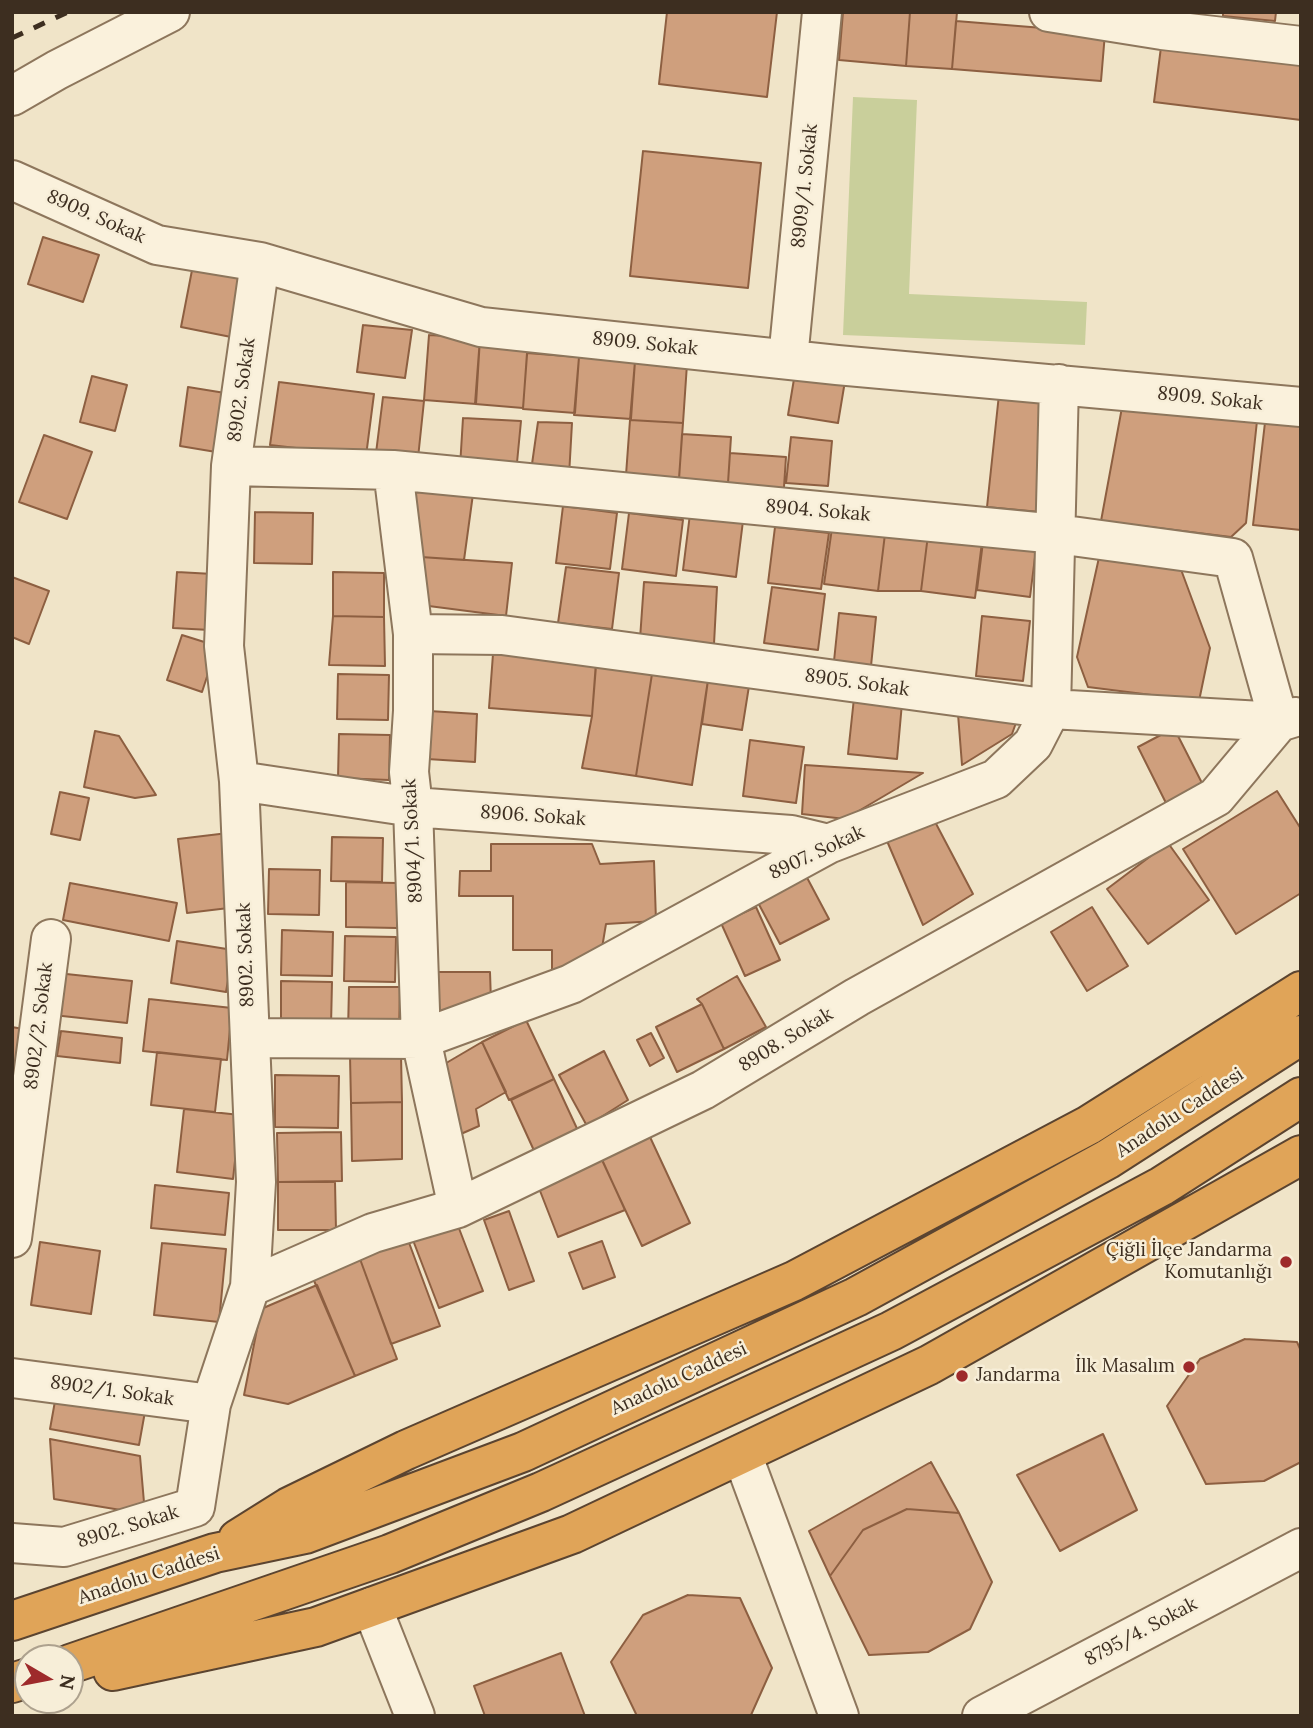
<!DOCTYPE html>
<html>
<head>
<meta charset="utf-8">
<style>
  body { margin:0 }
  #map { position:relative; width:1313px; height:1728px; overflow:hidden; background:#f0e4c8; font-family:Lora,serif }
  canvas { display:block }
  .frame { position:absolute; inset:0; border:14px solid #3d2e20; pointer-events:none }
  .north { position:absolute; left:14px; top:1644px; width:70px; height:70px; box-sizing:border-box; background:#f7eed8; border:2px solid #ada18e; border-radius:50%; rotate:100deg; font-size:19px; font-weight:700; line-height:28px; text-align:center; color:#3d2e20 }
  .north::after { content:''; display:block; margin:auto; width:24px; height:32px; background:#9e2a2b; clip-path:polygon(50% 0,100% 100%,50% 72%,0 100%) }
</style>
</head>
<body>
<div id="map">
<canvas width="1313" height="1728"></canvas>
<div class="frame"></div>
<div class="north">N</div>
</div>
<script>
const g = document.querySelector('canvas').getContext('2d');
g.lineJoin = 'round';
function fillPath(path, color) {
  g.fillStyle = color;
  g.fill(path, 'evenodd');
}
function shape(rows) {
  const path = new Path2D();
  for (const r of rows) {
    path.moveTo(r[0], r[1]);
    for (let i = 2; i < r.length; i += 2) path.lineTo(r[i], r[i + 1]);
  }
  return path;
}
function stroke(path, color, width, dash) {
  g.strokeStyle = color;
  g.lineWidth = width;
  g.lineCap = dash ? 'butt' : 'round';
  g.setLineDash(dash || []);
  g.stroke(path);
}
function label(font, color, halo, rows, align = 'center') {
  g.font = font + ' Lora,serif';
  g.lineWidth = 5;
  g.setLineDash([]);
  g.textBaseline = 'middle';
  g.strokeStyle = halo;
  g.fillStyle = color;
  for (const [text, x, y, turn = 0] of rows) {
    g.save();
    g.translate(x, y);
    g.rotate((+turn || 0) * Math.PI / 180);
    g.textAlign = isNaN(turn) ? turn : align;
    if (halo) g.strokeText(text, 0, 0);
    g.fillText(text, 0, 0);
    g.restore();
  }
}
fillPath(shape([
  [853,97,917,100,909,294,1087,302,1085,345,843,335]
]), '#c9cf9b');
const building = shape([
  [667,12,777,12,767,97,659,84,667,12],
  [843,12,910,12,906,66,839,60,843,12],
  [910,12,957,12,952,69,906,66,910,12],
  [1223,12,1276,12,1275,21,1223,16,1223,12],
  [956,21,1105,33,1101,81,952,69,956,21],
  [1161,47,1301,65,1301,120,1154,102,1161,47],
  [643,151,761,163,748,288,630,276,643,151],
  [43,237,99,255,83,302,28,284,43,237],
  [193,265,248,276,236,338,181,327,193,265],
  [363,325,412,330,405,378,357,372,363,325],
  [429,335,480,338,476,404,424,400,429,335],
  [480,338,528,342,523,408,475,404,480,338],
  [527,353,579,357,575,413,523,409,527,353],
  [579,357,635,361,631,419,574,415,579,357],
  [635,361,687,364,683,423,630,420,635,361],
  [796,367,846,375,838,423,788,415,796,367],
  [92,376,127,385,115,431,80,422,92,376],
  [279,382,374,394,366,456,270,445,279,382],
  [1000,385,1053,391,1040,512,987,507,1000,385],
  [188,387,225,393,216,452,180,446,188,387],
  [383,397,424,401,418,458,376,453,383,397],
  [1123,402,1257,421,1246,523,1231,537,1101,521,1123,402],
  [1266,414,1301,418,1301,530,1253,525,1266,414],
  [463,418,521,421,516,473,460,467,463,418],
  [630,420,683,423,679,478,626,475,630,420],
  [538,422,572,423,569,476,531,471,538,422],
  [682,434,731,437,727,498,678,495,682,434],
  [44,435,92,452,67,519,19,502,44,435],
  [791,437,832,441,828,486,786,483,791,437],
  [730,453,786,457,783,502,727,498,730,453],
  [409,482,473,494,464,560,421,557,409,482],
  [563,506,617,513,610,569,556,563,563,506],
  [255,512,313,513,312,564,254,563,255,512],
  [629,513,683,520,676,576,622,569,629,513],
  [690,514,743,521,736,577,683,570,690,514],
  [775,527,829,533,821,589,768,583,775,527],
  [832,528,885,534,878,591,824,584,832,528],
  [885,534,928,535,921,591,878,591,885,534],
  [984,534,1037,541,1030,597,977,590,984,534],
  [928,535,982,542,975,598,921,591,928,535],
  [1100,553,1176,556,1210,648,1199,701,1088,687,1077,657,1100,553],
  [421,557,512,563,506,616,421,605,421,557],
  [566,567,619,573,612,629,558,623,566,567],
  [177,572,213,574,210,630,173,628,177,572],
  [333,572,384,573,384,617,333,616,333,572],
  [12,577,49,591,29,644,12,637,12,577],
  [644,582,717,587,714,644,640,639,644,582],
  [772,587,825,594,818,650,764,643,772,587],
  [839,613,876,617,871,666,834,661,839,613],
  [333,616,384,617,385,666,329,665,333,616],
  [982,616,1030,621,1023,681,976,676,982,616],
  [182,635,217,646,202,692,167,680,182,635],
  [493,654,596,662,592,716,489,708,493,654],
  [596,666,652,674,636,776,582,768,592,716,596,666],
  [338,674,389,675,388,720,337,719,338,674],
  [652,674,708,680,692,785,636,776,652,674],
  [708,680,749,686,742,730,702,724,708,680],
  [854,698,902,703,897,759,848,754,854,698],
  [429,711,477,714,475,762,427,759,429,711],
  [958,714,1017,720,1012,734,962,765,958,714],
  [1174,728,1205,789,1168,807,1138,747,1174,728],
  [95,731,119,736,156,795,135,798,84,787,95,731],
  [339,734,390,735,389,780,338,778,339,734],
  [750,740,804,747,796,803,743,796,750,740],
  [805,765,923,773,845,819,802,814,805,765],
  [1277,791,1301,829,1301,893,1236,934,1183,849,1277,791],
  [60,792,89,798,80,840,51,834,60,792],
  [933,818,973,894,923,925,887,841,933,818],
  [228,833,237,907,187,913,178,839,228,833],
  [332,837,383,838,382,882,331,881,332,837],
  [1168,843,1209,900,1148,944,1107,889,1168,843],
  [491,844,592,844,600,864,654,861,656,921,606,924,602,948,552,976,552,950,513,950,513,896,459,896,460,871,491,871,491,844],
  [269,869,320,870,319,915,268,914,269,869],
  [804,872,829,919,780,944,755,897,804,872],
  [346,882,397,883,397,928,346,927,346,882],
  [70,883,177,903,169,941,63,920,70,883],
  [756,907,780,960,745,976,721,923,756,907],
  [1092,907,1128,966,1087,991,1051,932,1092,907],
  [282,930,333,932,332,976,281,975,282,930],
  [345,936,396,937,395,982,344,981,345,936],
  [177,941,233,950,226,992,171,983,177,941],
  [434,972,490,972,491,1002,433,1018,434,972],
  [57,973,132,981,127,1023,53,1015,57,973],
  [737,976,766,1027,724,1049,702,1004,697,999,737,976],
  [281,981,332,982,331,1026,281,1025,281,981],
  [349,987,400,987,399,1032,348,1031,349,987],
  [149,999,232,1008,227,1060,143,1051,149,999],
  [702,1004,724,1049,677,1072,656,1027,702,1004],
  [526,1020,554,1079,509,1100,482,1042,526,1020],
  [12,1027,23,1029,17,1071,12,1070,12,1027],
  [61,1031,122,1038,120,1063,57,1056,61,1031],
  [651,1033,664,1058,650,1066,637,1040,651,1033],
  [482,1042,506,1092,476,1109,479,1126,454,1137,436,1069,482,1042],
  [604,1051,628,1100,587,1126,559,1075,604,1051],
  [157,1052,221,1059,215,1112,151,1105,157,1052],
  [401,1055,402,1102,351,1103,350,1056,401,1055],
  [275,1075,339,1076,338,1128,275,1127,275,1075],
  [554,1079,580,1135,536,1155,511,1100,554,1079],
  [402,1102,402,1159,352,1161,351,1103,402,1102],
  [184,1109,240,1115,233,1179,177,1172,184,1109],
  [643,1122,690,1223,642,1246,595,1145,643,1122],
  [341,1132,342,1181,278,1182,277,1133,341,1132],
  [599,1153,625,1210,558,1237,535,1178,599,1153],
  [278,1182,335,1182,336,1230,278,1230,278,1182],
  [155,1185,229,1193,225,1235,151,1228,155,1185],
  [509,1211,534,1281,509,1290,484,1220,509,1211],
  [455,1218,483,1291,439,1308,411,1235,455,1218],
  [408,1240,440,1326,391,1344,360,1259,408,1240],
  [602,1241,615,1277,583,1289,569,1253,602,1241],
  [40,1242,100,1251,91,1314,31,1305,40,1242],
  [162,1243,226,1249,219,1322,154,1315,162,1243],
  [360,1259,397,1359,355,1376,312,1276,360,1259],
  [317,1285,355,1376,288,1404,244,1395,261,1309,317,1285],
  [1245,1339,1297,1342,1301,1351,1301,1462,1264,1481,1206,1484,1167,1406,1200,1359,1245,1339],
  [57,1390,146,1406,139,1445,50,1429,57,1390],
  [1103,1434,1137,1510,1060,1551,1017,1475,1103,1434],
  [50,1439,140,1456,145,1514,54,1499,50,1439],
  [931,1462,959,1513,907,1509,863,1530,830,1576,809,1531,931,1462],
  [907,1509,959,1513,992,1582,970,1629,928,1652,869,1655,830,1576,863,1530,907,1509],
  [688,1595,740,1598,772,1668,751,1715,637,1716,611,1662,643,1615,688,1595],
  [561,1653,585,1716,485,1716,474,1686,561,1653]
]);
fillPath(building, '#cf9f7d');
stroke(building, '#8d5f41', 2);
const minor = shape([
  [1049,12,1162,30,1301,46],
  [12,96,57,70,170,12],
  [12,180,157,245,260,262,481,327,837,365,1301,407],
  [788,359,822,12],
  [231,466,393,470,1057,534,1233,558,1279,722],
  [393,470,413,634,413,711,409,772,413,807,421,1039,458,1208],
  [413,634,502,635,1051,709,1279,722,1295,717],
  [239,781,413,807,791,835,828,844],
  [250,1038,421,1039,571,984,828,844,996,779,1033,744,1051,709,1059,384],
  [12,1238,51,939],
  [250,1287,373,1233,458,1208,703,1090,857,997,1216,797,1279,722],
  [12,1378,211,1404],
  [742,1454,839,1716],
  [12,1543,64,1547,195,1507,211,1404,250,1287,256,1182,239,781,224,646,231,466,260,262],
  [372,1607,415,1716],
  [982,1716,1301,1548]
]);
const highway = shape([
  [238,1539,289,1507,406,1450,794,1281,1089,1125,1301,991],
  [12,1621,215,1553,305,1534,523,1452,856,1297,1108,1159,1301,1035],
  [70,1664,390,1554,541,1492,891,1331,1162,1186,1301,1097],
  [113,1671,316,1627,572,1534,929,1365,1301,1155],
  [12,1683,28,1678]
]);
stroke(minor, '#8d765c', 42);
stroke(highway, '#5b4430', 42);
stroke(minor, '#faf1dc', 38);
stroke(highway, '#e0a458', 38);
stroke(shape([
  [12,38,68,12]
]), '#3d2e20', 5, [12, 12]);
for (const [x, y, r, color] of [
  [1286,1262,7,"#9e2a2b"],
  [1189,1367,7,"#9e2a2b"],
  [962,1376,7,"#9e2a2b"]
]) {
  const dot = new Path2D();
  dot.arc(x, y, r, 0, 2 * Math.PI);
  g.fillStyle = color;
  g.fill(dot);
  stroke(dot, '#f7eed8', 2.5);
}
label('19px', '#3d2e20', '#f7eed8', [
  ["8909/1. Sokak",805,186,-84],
  ["8909. Sokak",96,217,24],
  ["8909. Sokak",645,344,6],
  ["8902. Sokak",242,390,-82],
  ["8909. Sokak",1210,399,6],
  ["8904. Sokak",818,511,5],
  ["8905. Sokak",857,683,8],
  ["8906. Sokak",533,816,4],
  ["8904/1. Sokak",413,841,-93],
  ["8907. Sokak",817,853,-25],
  ["8902. Sokak",246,955,-92],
  ["8902/2. Sokak",39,1026,-83],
  ["8908. Sokak",786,1040,-31],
  ["Anadolu Caddesi",1180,1113,-33],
  ["Anadolu Caddesi",679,1379,-25],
  ["8902/1. Sokak",112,1391,8],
  ["8902. Sokak",128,1527,-17],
  ["Anadolu Caddesi",149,1576,-18],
  ["8795/4. Sokak",1141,1632,-28]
]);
label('19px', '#3d2e20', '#f7eed8', [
  ["Çiğli İlçe Jandarma",1272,1251],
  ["Komutanlığı",1272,1273],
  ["İlk Masalım",1175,1367],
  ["Jandarma",976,1376,"left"]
], 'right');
</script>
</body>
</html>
